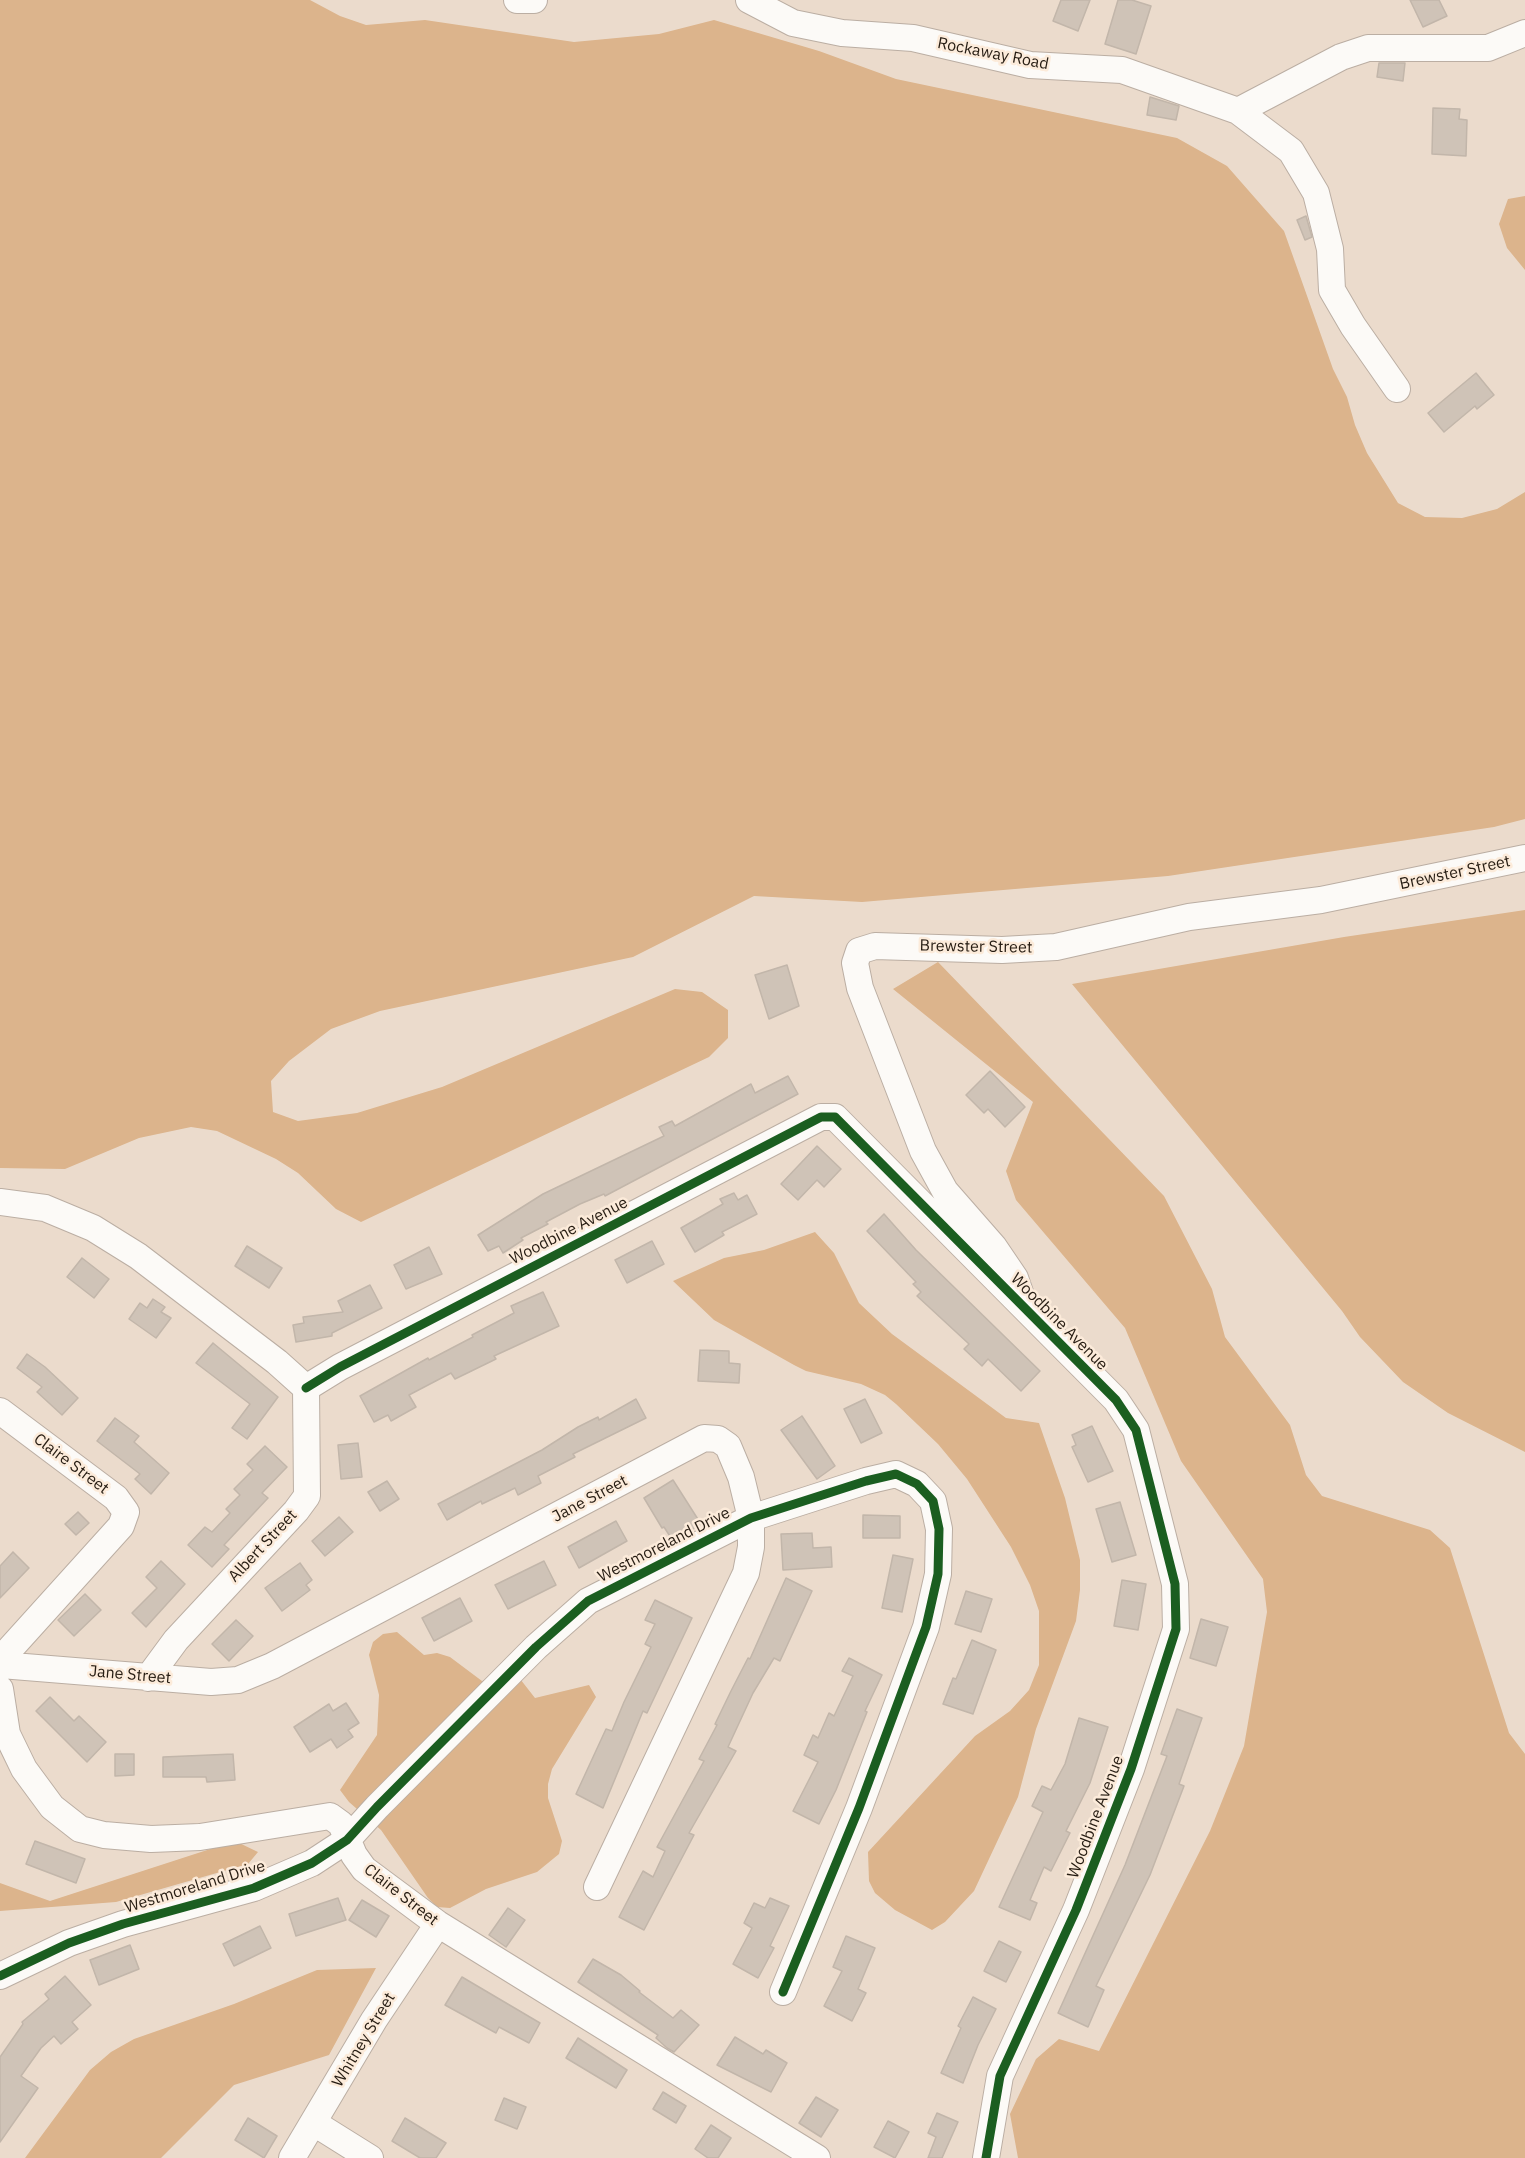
<!DOCTYPE html>
<html>
<head>
<meta charset="utf-8">
<style>
  body { margin:0 }
  canvas { display:block; background:#ebdbcc }
</style>
</head>
<body>
<canvas width="1525" height="2158"></canvas>
<script>
const g = document.querySelector('canvas').getContext('2d');
g.lineJoin = 'round';
function fillPath(path, color) {
  g.fillStyle = color;
  g.fill(path, 'evenodd');
}
function shape(rows) {
  const path = new Path2D();
  for (const r of rows) {
    path.moveTo(r[0], r[1]);
    for (let i = 2; i < r.length; i += 2) path.lineTo(r[i], r[i + 1]);
  }
  return path;
}
function stroke(path, color, width, dash) {
  g.strokeStyle = color;
  g.lineWidth = width;
  g.lineCap = dash ? 'butt' : 'round';
  g.setLineDash(dash || []);
  g.stroke(path);
}
function label(font, color, halo, rows, align = 'center') {
  g.font = font + ' "IBM Plex Sans",sans-serif';
  g.lineWidth = 5;
  g.setLineDash([]);
  g.textBaseline = 'middle';
  g.strokeStyle = halo;
  g.fillStyle = color;
  for (const [text, x, y, turn = 0] of rows) {
    g.save();
    g.translate(x, y);
    g.rotate((+turn || 0) * Math.PI / 180);
    g.textAlign = isNaN(turn) ? turn : align;
    if (halo) g.strokeText(text, 0, 0);
    g.fillText(text, 0, 0);
    g.restore();
  }
}
fillPath(shape([
  [0,0,310,0,340,16,366,25,425,20,574,42,659,34,714,20,819,51,896,79,1177,138,1227,166,1284,231,1333,369,1347,397,1355,425,1367,453,1398,503,1425,517,1462,518,1497,509,1525,492,1525,819,1494,827,1168,876,862,902,754,896,633,957,380,1011,331,1029,289,1061,271,1081,273,1112,298,1121,357,1113,442,1087,675,989,702,992,728,1010,728,1038,709,1057,361,1222,336,1209,298,1173,276,1159,217,1131,191,1127,139,1138,65,1169,0,1168],
  [1525,196,1525,270,1507,248,1499,224,1508,199],
  [1525,910,1525,1452,1448,1413,1403,1382,1360,1337,1342,1311,1072,984,1344,937],
  [938,962,1164,1196,1212,1289,1225,1337,1290,1425,1306,1475,1322,1496,1430,1530,1450,1548,1509,1733,1525,1754,1525,2158,1018,2158,1010,2114,1036,2059,1059,2039,1099,2051,1210,1831,1244,1746,1267,1612,1263,1579,1181,1461,1125,1328,1016,1200,1006,1171,1033,1102,893,989],
  [815,1232,834,1253,859,1303,892,1334,1006,1418,1039,1423,1065,1498,1080,1560,1080,1590,1076,1621,1036,1729,1018,1797,974,1891,945,1922,932,1930,895,1910,875,1893,869,1881,868,1852,975,1736,1010,1711,1029,1690,1039,1665,1039,1611,1030,1585,1011,1547,967,1479,938,1444,896,1404,885,1395,861,1384,806,1371,794,1365,714,1320,673,1281,724,1258,764,1250],
  [397,1632,424,1655,437,1653,450,1657,482,1681,500,1675,517,1675,535,1698,589,1685,596,1697,552,1769,548,1784,548,1798,562,1841,559,1854,537,1872,486,1889,450,1908,437,1907,428,1898,381,1830,349,1802,340,1790,377,1735,379,1695,369,1655,373,1642,383,1634],
  [235,1841,258,1852,248,1864,116,1902,0,1911,0,1883,50,1901],
  [376,1968,329,2055,234,2085,161,2158,25,2158,90,2070,111,2052,134,2039,234,2004,317,1970]
]), '#dcb48c');
const building = shape([
  [1061,0,1090,0,1078,31,1053,21,1061,0],
  [1118,0,1132,0,1151,6,1136,54,1105,44,1118,0],
  [1410,0,1439,0,1447,16,1423,27,1410,0],
  [1379,63,1405,63,1403,81,1377,77,1379,63],
  [1150,97,1179,106,1176,120,1147,115,1150,97],
  [1433,108,1460,109,1459,119,1467,120,1466,156,1432,154,1433,108],
  [1306,216,1312,237,1305,240,1297,220,1306,216],
  [1476,373,1494,395,1477,409,1475,406,1444,432,1428,413,1476,373],
  [787,965,799,1006,769,1019,755,975,787,965],
  [990,1071,1025,1107,1005,1127,988,1109,984,1113,966,1095,990,1071],
  [788,1076,798,1094,605,1196,604,1194,580,1204,546,1222,548,1224,521,1238,523,1240,503,1253,499,1246,488,1251,478,1235,543,1194,664,1136,659,1127,672,1121,675,1126,751,1084,755,1093,788,1076],
  [817,1146,841,1169,824,1187,817,1180,798,1200,781,1184,817,1146],
  [734,1193,738,1200,747,1195,757,1214,722,1232,724,1235,695,1252,681,1228,723,1204,720,1199,734,1193],
  [884,1214,916,1250,1040,1371,1021,1391,988,1359,982,1366,964,1349,969,1344,917,1296,921,1292,913,1284,916,1282,867,1231,884,1214],
  [652,1241,664,1264,627,1283,615,1260,652,1241],
  [247,1246,282,1268,269,1288,235,1266,247,1246],
  [429,1247,442,1274,406,1289,394,1265,429,1247],
  [82,1258,109,1279,94,1298,67,1277,82,1258],
  [370,1285,382,1308,332,1333,332,1336,296,1342,293,1325,304,1323,303,1317,343,1312,338,1301,370,1285],
  [543,1292,559,1326,494,1356,496,1359,455,1379,451,1373,409,1395,416,1407,391,1421,388,1415,374,1422,360,1396,428,1358,429,1360,473,1337,472,1335,514,1313,511,1306,543,1292],
  [153,1299,165,1307,161,1312,171,1318,156,1338,129,1319,140,1303,147,1308,153,1299],
  [213,1343,278,1397,247,1439,232,1428,250,1404,196,1363,213,1343],
  [700,1350,729,1351,729,1363,740,1364,739,1383,698,1381,700,1350],
  [27,1354,45,1367,78,1398,62,1415,37,1392,42,1387,17,1368,27,1354],
  [636,1399,646,1418,573,1454,575,1457,538,1476,541,1483,518,1495,515,1488,482,1504,481,1501,447,1520,438,1504,542,1450,578,1427,598,1417,599,1420,636,1399],
  [865,1399,882,1433,861,1443,844,1409,865,1399],
  [802,1416,835,1466,817,1479,781,1430,802,1416],
  [115,1418,139,1436,134,1442,169,1473,151,1494,135,1479,140,1474,97,1441,115,1418],
  [1092,1426,1113,1471,1088,1482,1072,1447,1076,1445,1072,1435,1092,1426],
  [358,1443,362,1477,341,1479,338,1445,358,1443],
  [265,1446,287,1467,262,1493,268,1498,224,1545,229,1549,212,1567,188,1545,205,1527,212,1532,230,1513,226,1509,240,1495,234,1489,253,1470,247,1464,265,1446],
  [673,1480,701,1524,673,1541,664,1527,662,1528,644,1498,673,1480],
  [387,1481,399,1499,380,1511,368,1492,387,1481],
  [1120,1502,1136,1555,1112,1562,1096,1509,1120,1502],
  [78,1512,89,1523,76,1535,65,1524,78,1512],
  [863,1515,900,1516,900,1538,863,1538,863,1515],
  [339,1517,353,1532,325,1556,312,1541,339,1517],
  [616,1521,627,1541,579,1568,568,1547,616,1521],
  [812,1533,813,1548,831,1547,832,1567,783,1570,781,1534,812,1533],
  [13,1552,29,1568,0,1598,0,1566,13,1552],
  [893,1555,913,1559,902,1612,882,1608,893,1555],
  [161,1561,185,1584,146,1627,132,1613,157,1588,146,1577,161,1561],
  [544,1561,556,1585,508,1609,495,1585,544,1561],
  [300,1563,312,1580,306,1585,310,1590,282,1611,265,1588,300,1563],
  [786,1578,812,1591,780,1661,774,1658,753,1693,728,1747,736,1751,689,1833,694,1835,644,1930,619,1917,643,1871,653,1877,665,1851,657,1847,704,1761,699,1759,717,1725,715,1724,731,1691,748,1658,750,1659,786,1578],
  [1122,1580,1146,1584,1138,1630,1114,1626,1122,1580],
  [966,1591,992,1599,981,1632,955,1624,966,1591],
  [85,1594,101,1610,74,1636,58,1620,85,1594],
  [460,1598,472,1621,434,1641,422,1618,460,1598],
  [655,1600,692,1618,647,1713,643,1711,603,1808,576,1794,606,1729,612,1731,624,1702,651,1647,645,1644,655,1624,645,1620,655,1600],
  [1201,1619,1228,1627,1216,1666,1190,1658,1201,1619],
  [236,1620,253,1636,229,1661,212,1644,236,1620],
  [972,1640,996,1650,973,1714,943,1704,953,1678,956,1679,972,1640],
  [849,1658,882,1675,865,1711,867,1712,836,1790,819,1824,793,1811,818,1762,804,1755,813,1735,818,1738,829,1713,834,1716,853,1676,842,1671,849,1658],
  [50,1697,74,1721,79,1716,106,1742,87,1762,36,1711,50,1697],
  [346,1703,359,1723,348,1730,353,1737,337,1748,331,1739,310,1752,294,1727,329,1704,333,1711,346,1703],
  [1177,1709,1202,1718,1179,1784,1184,1786,1150,1875,1096,1986,1104,1990,1088,2027,1058,2013,1125,1865,1167,1756,1161,1754,1177,1709],
  [1079,1718,1108,1727,1090,1783,1066,1831,1070,1833,1051,1871,1044,1867,1030,1900,1037,1903,1030,1920,999,1907,1043,1812,1032,1806,1042,1786,1051,1790,1065,1764,1079,1718],
  [115,1754,134,1754,134,1775,115,1776,115,1754],
  [233,1754,235,1780,207,1782,206,1777,163,1777,163,1757,233,1754],
  [35,1841,85,1859,76,1883,26,1864,35,1841],
  [338,1898,346,1920,296,1936,289,1914,338,1898],
  [770,1898,789,1906,770,1946,774,1948,758,1978,733,1964,752,1928,744,1923,754,1903,765,1908,770,1898],
  [362,1900,389,1916,376,1937,349,1920,362,1900],
  [508,1908,525,1920,506,1947,489,1935,508,1908],
  [260,1926,271,1948,234,1966,223,1944,260,1926],
  [846,1936,875,1948,858,1989,866,1993,852,2021,824,2006,842,1971,833,1967,846,1936],
  [999,1941,1021,1952,1006,1982,984,1971,999,1941],
  [130,1945,139,1969,99,1985,90,1960,130,1945],
  [593,1959,621,1975,640,1991,639,1992,673,2018,681,2010,699,2025,674,2052,667,2048,656,2038,658,2035,578,1982,593,1959],
  [65,1976,91,2005,72,2022,78,2029,61,2044,54,2036,41,2048,21,2076,38,2088,0,2142,0,2057,23,2024,22,2022,49,1999,45,1994,65,1976],
  [462,1977,540,2023,529,2043,499,2027,496,2033,445,2005,462,1977],
  [973,1997,996,2009,978,2045,963,2083,941,2073,961,2028,958,2026,973,1997],
  [735,2037,763,2054,766,2050,787,2063,771,2092,717,2065,735,2037],
  [578,2038,627,2070,616,2088,566,2058,578,2038],
  [663,2092,686,2106,676,2123,653,2109,663,2092],
  [816,2097,838,2110,821,2137,799,2123,816,2097],
  [504,2098,526,2107,517,2129,495,2120,504,2098],
  [937,2113,958,2122,942,2158,928,2158,936,2137,928,2133,937,2113],
  [248,2118,277,2136,264,2158,235,2140,248,2118],
  [405,2118,446,2143,436,2158,420,2158,392,2141,405,2118],
  [888,2121,909,2132,895,2158,874,2147,888,2121],
  [711,2125,731,2138,718,2158,708,2158,695,2149,711,2125]
]);
fillPath(building, '#cfc3b7');
stroke(building, '#c2b6aa', 1.5);
const minor = shape([
  [517,0,534,0],
  [749,0,793,23,842,33,913,38,1030,65,1122,70,1238,111,1291,151,1316,193,1330,249,1332,290,1353,326,1397,389],
  [1238,111,1341,57,1368,48,1488,48,1525,33],
  [0,1202,45,1208,93,1228,138,1256,277,1362,306,1388],
  [1023,1301,1015,1278,994,1247,945,1191,923,1151,860,988,855,963,859,951,875,946,1002,950,1056,947,1189,917,1321,900,1525,858],
  [306,1388,340,1367,821,1117,835,1117,1116,1400,1136,1430,1175,1584,1176,1629,1131,1769,1076,1910,1000,2076,986,2158],
  [0,1411,116,1498,126,1512,121,1526,0,1660],
  [0,1665,211,1682,238,1680,272,1666,704,1438,718,1439,728,1446,741,1477,751,1518,751,1547,746,1573,597,1887],
  [148,1678,176,1640,296,1511,307,1496,306,1388],
  [0,1689,7,1734,24,1769,52,1807,80,1829,104,1835,151,1839,200,1837,330,1816,341,1824,354,1855,364,1869,438,1924,817,2158],
  [0,1976,69,1943,123,1924,254,1888,312,1863,347,1840,377,1807,536,1647,588,1601,751,1518,866,1481,896,1474,917,1484,933,1501,939,1529,938,1574,926,1627,859,1808,783,1992],
  [314,2123,370,2158],
  [292,2158,374,2020,438,1924]
]);
stroke(minor, '#bbaea3', 28);
stroke(minor, '#fcfaf7', 26);
stroke(shape([
  [306,1388,340,1367,821,1117,835,1117,1116,1400,1136,1430,1175,1584,1176,1629,1131,1769,1076,1910,1000,2076,986,2158],
  [0,1976,69,1943,123,1924,254,1888,312,1863,347,1840,377,1807,536,1647,588,1601,751,1518,866,1481,896,1474,917,1484,933,1501,939,1529,938,1574,926,1627,859,1808,783,1992]
]), '#1b5e20', 9);
label('16px', '#261c12', '#fcebda', [
  ["Rockaway Road",993,54,11],
  ["Brewster Street",1455,873,-12],
  ["Brewster Street",976,947,1],
  ["Woodbine Avenue",569,1231,-27],
  ["Woodbine Avenue",1059,1322,45],
  ["Claire Street",71,1464,37],
  ["Jane Street",590,1499,-28],
  ["Westmoreland Drive",664,1545,-27],
  ["Albert Street",263,1546,-47],
  ["Jane Street",130,1675,5],
  ["Woodbine Avenue",1096,1817,-69],
  ["Westmoreland Drive",195,1887,-17],
  ["Claire Street",401,1895,38],
  ["Whitney Street",364,2040,-59]
]);
</script>
</body>
</html>
